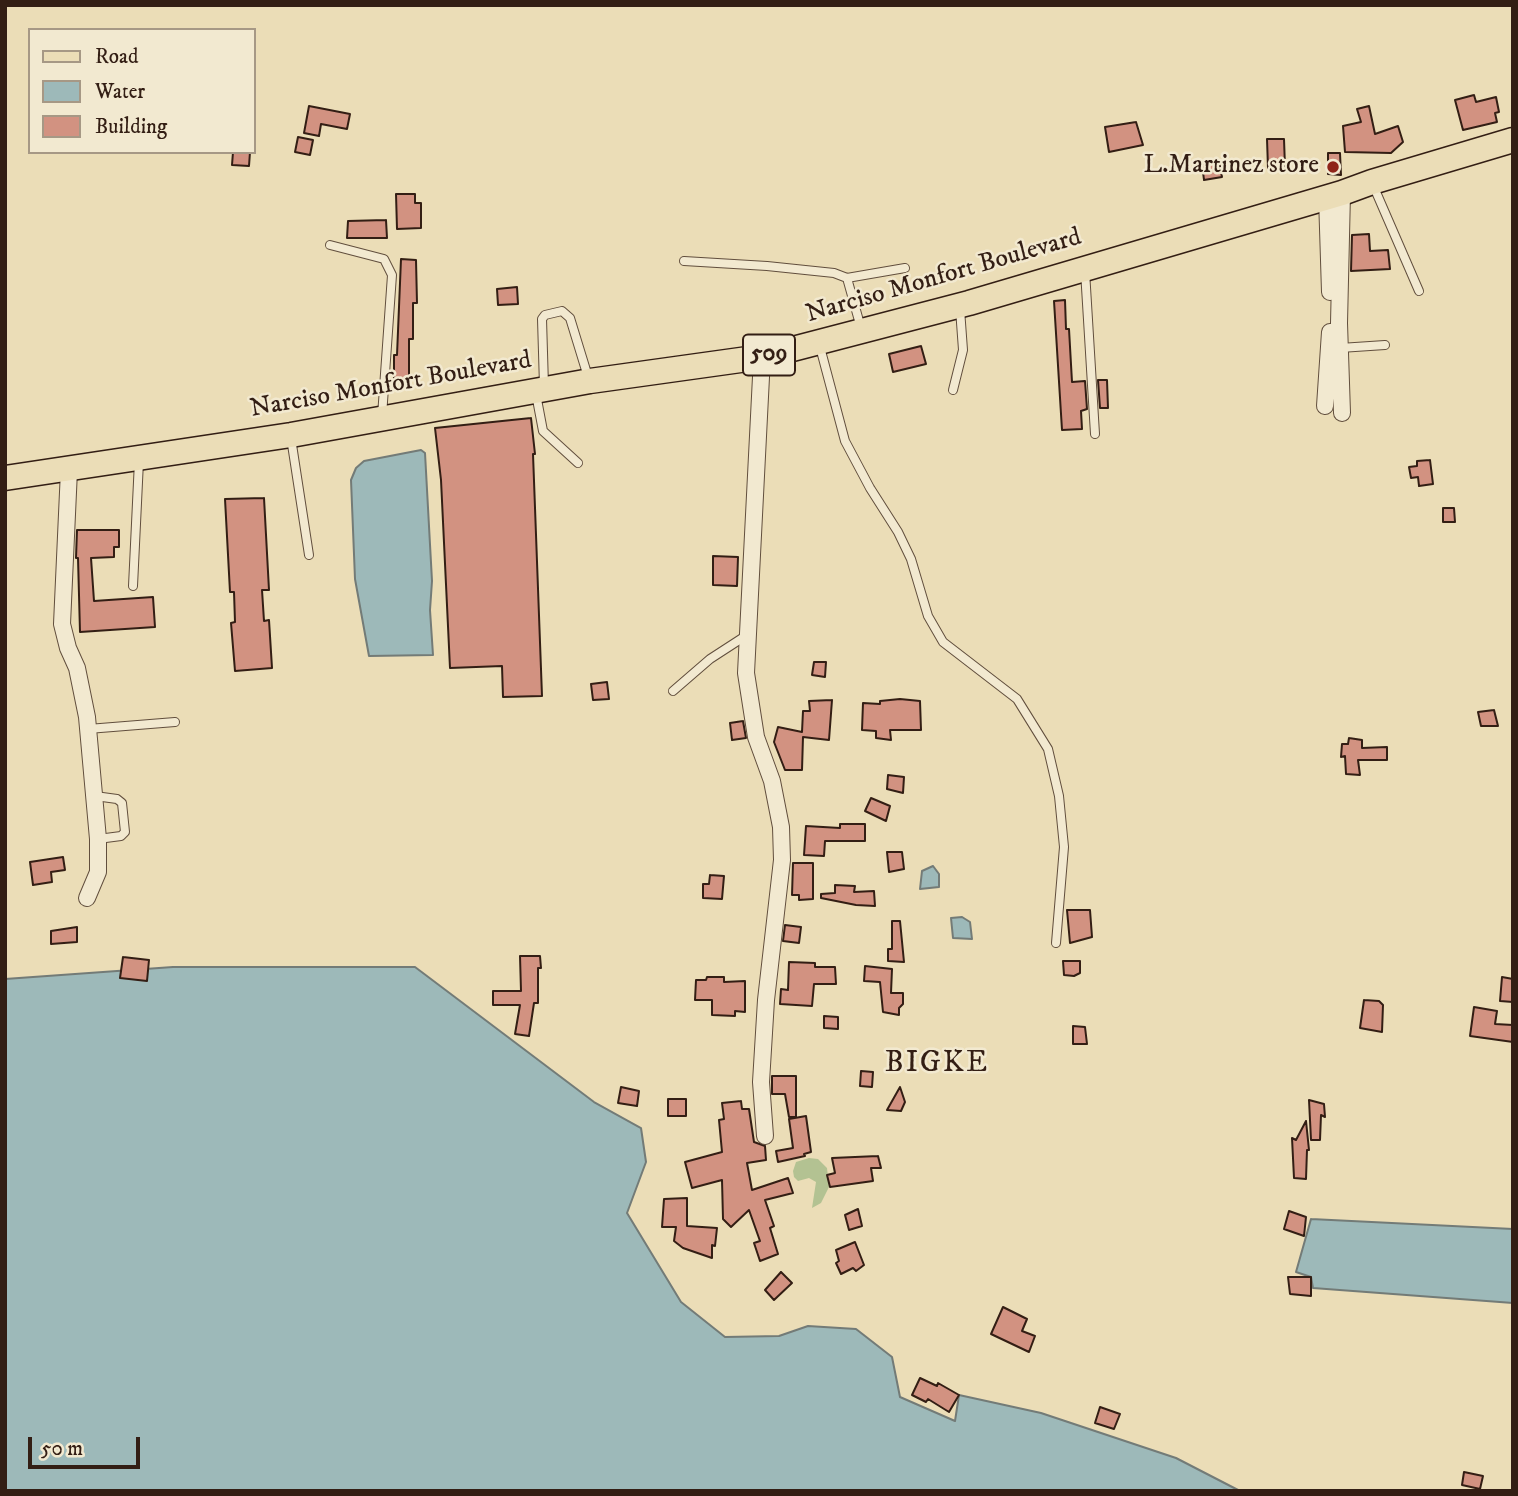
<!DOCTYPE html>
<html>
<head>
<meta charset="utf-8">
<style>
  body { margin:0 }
  #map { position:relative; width:1518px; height:1496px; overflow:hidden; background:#ebddb7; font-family:"IM FELL DW Pica",serif }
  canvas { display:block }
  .frame { position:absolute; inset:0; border:7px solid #331e14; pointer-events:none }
  .legend { position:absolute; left:28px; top:28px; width:228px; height:126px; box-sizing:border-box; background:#f2e9d0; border:2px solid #a69885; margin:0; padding:9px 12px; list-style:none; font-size:21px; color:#331e14 }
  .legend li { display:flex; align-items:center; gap:14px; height:35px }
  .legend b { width:35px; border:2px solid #a69885 }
  .scale { position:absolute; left:28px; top:1437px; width:112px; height:32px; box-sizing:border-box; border:4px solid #331e14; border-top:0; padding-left:9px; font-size:21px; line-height:24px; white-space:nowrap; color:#331e14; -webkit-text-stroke:5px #f2e9d0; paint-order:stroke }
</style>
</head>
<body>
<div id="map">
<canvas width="1518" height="1496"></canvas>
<div class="frame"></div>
<ul class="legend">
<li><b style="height:9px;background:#ebddb7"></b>Road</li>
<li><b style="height:19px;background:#9db9b9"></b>Water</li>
<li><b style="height:19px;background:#d29281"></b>Building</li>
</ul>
<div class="scale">50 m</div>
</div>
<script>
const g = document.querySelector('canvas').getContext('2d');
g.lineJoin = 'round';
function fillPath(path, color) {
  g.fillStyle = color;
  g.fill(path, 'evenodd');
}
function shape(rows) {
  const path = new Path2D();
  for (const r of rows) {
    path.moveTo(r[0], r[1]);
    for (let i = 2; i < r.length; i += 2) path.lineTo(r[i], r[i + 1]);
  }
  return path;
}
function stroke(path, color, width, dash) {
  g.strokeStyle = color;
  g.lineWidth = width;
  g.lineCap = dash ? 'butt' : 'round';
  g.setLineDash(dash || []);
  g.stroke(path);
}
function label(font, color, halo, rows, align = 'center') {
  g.font = font + ' "IM FELL DW Pica",serif';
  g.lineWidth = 5;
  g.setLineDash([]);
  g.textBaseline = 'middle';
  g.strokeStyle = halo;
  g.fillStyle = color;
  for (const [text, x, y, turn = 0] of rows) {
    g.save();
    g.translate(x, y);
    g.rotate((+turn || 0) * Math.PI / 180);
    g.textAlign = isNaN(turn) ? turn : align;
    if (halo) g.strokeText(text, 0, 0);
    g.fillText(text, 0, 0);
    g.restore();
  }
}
fillPath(shape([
  [809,1158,818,1159,827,1168,829,1187,821,1203,812,1208,816,1182,809,1178,798,1181,794,1177,793,1171,796,1162]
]), '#b3c292');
const water = shape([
  [421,450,425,453,432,581,430,610,433,655,369,656,355,579,351,480,356,468,364,461,421,450],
  [933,866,939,874,939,887,920,889,922,871,933,866],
  [962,917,970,922,972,939,953,938,951,918,962,917],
  [173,967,415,967,594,1102,641,1128,646,1162,627,1213,681,1302,725,1337,779,1336,808,1326,856,1329,892,1357,900,1397,955,1421,959,1395,1041,1413,1176,1458,1240,1491,5,1491,5,979,173,967],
  [1311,1219,1513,1229,1513,1303,1313,1288,1311,1277,1296,1272,1311,1219]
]);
fillPath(water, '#9db9b9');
stroke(water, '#737b77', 2);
const building = shape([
  [1474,95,1476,102,1496,97,1499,112,1495,113,1497,122,1463,130,1455,100,1474,95],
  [309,106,350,114,347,129,321,124,319,136,304,133,309,106],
  [1369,106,1375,134,1398,126,1403,142,1391,153,1345,152,1343,126,1361,122,1357,109,1369,106],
  [1136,122,1143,145,1109,152,1105,127,1136,122],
  [298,137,313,140,310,155,295,152,298,137],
  [1267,139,1284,139,1285,167,1268,168,1267,139],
  [233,152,250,152,249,166,232,165,233,152],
  [1328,153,1340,153,1341,175,1328,174,1328,153],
  [1219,162,1222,177,1204,180,1202,164,1219,162],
  [396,194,415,194,415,203,421,203,421,228,397,229,396,194],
  [386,220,387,238,347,238,348,221,386,220],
  [1369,234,1370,251,1388,250,1390,269,1351,271,1352,235,1369,234],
  [401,259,416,260,417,303,413,303,413,339,409,339,409,382,394,382,394,355,397,355,401,259],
  [517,287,518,304,498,305,497,289,517,287],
  [1065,300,1066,329,1069,329,1072,382,1085,381,1087,409,1081,411,1082,429,1062,430,1054,301,1065,300],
  [921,346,926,364,893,372,889,354,921,346],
  [1098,380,1107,380,1108,408,1100,408,1098,380],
  [531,418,535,454,533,454,542,696,503,697,502,666,450,668,441,480,435,428,531,418],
  [1430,460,1433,484,1419,486,1418,477,1411,478,1409,467,1417,466,1417,461,1430,460],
  [264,498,269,590,262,590,264,621,269,620,272,668,235,671,231,623,235,622,234,592,230,592,225,499,264,498],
  [1443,508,1454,508,1455,522,1443,522,1443,508],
  [77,530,119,530,119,547,114,547,114,557,91,558,94,601,153,597,155,627,80,632,78,558,76,558,77,530],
  [713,556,738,557,737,586,713,585,713,556],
  [814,662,826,662,825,677,812,675,814,662],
  [607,682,609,699,593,700,591,684,607,682],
  [900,699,920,701,921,730,890,730,891,740,876,738,876,731,862,730,863,703,880,704,880,701,900,699],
  [832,700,829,740,803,737,802,770,785,770,774,742,778,727,802,732,803,711,810,711,809,701,832,700],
  [1494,710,1498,726,1481,726,1478,712,1494,710],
  [743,721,746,738,732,740,730,723,743,721],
  [1349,738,1362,740,1362,748,1387,747,1387,760,1358,760,1360,775,1346,774,1345,756,1341,757,1342,744,1348,744,1349,738],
  [888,775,904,777,903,793,887,789,888,775],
  [871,798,890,806,886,821,865,811,871,798],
  [840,824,865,824,865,841,825,841,824,856,804,855,806,826,840,828,840,824],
  [887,852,902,852,904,869,889,872,887,852],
  [63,857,65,870,51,872,52,882,33,885,30,862,63,857],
  [793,863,813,863,813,899,799,900,799,895,792,895,793,863],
  [710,875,724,876,722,899,703,898,703,884,709,884,710,875],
  [835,885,855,886,854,892,874,891,875,906,856,905,821,898,821,894,835,893,835,885],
  [1067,910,1090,910,1092,937,1070,943,1067,910],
  [892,921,900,921,904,962,888,961,888,949,892,949,892,921],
  [785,925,801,927,799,943,783,941,785,925],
  [77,927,77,942,51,944,51,931,77,927],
  [520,956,540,956,541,968,538,968,538,1003,534,1003,529,1036,515,1034,520,1005,493,1005,493,991,521,991,520,956],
  [123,957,149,960,147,981,120,978,123,957],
  [1063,961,1080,961,1080,973,1074,976,1064,975,1063,961],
  [789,962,815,963,815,967,835,967,836,984,814,984,812,1006,780,1004,781,989,788,990,789,962],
  [865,966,892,969,891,993,903,993,903,1004,899,1008,899,1015,883,1012,880,982,864,981,865,966],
  [707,977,724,977,724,982,745,981,745,1012,735,1011,735,1016,712,1015,712,1000,695,1000,696,980,706,980,707,977],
  [1502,977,1513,979,1513,1002,1500,1001,1502,977],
  [1364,1000,1379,1001,1383,1005,1382,1032,1360,1028,1364,1000],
  [1474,1007,1497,1011,1495,1024,1513,1025,1513,1042,1470,1036,1474,1007],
  [824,1016,838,1017,838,1029,824,1028,824,1016],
  [1073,1026,1085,1027,1087,1044,1073,1044,1073,1026],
  [861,1071,873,1072,872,1087,860,1086,861,1071],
  [772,1076,796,1076,796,1117,789,1117,785,1094,772,1094,772,1076],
  [621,1087,639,1091,637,1106,618,1103,621,1087],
  [900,1087,905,1102,901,1111,887,1110,900,1087],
  [668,1099,686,1099,686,1116,668,1116,668,1099],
  [1309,1100,1324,1104,1325,1117,1321,1115,1320,1140,1311,1140,1309,1100],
  [741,1101,742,1109,749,1109,754,1142,765,1146,766,1160,747,1163,752,1190,788,1178,793,1193,765,1200,774,1226,770,1228,778,1254,760,1261,754,1243,760,1241,749,1210,731,1227,723,1219,722,1180,692,1188,685,1162,722,1152,719,1120,724,1119,722,1103,741,1101],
  [806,1116,811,1152,804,1154,805,1156,778,1162,776,1151,793,1148,789,1119,806,1116],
  [1306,1121,1309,1150,1307,1150,1306,1179,1294,1178,1292,1138,1296,1140,1306,1121],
  [878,1156,881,1168,871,1168,873,1181,830,1187,827,1175,835,1173,832,1158,878,1156],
  [687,1198,687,1226,717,1228,715,1246,712,1245,712,1258,683,1248,674,1241,676,1227,662,1227,664,1199,687,1198],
  [858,1209,862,1226,849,1230,845,1215,858,1209],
  [1289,1211,1306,1217,1304,1236,1284,1229,1289,1211],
  [855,1242,864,1265,856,1271,853,1268,841,1274,836,1263,839,1261,836,1250,855,1242],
  [781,1272,792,1283,774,1300,765,1290,781,1272],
  [1288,1277,1311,1277,1311,1296,1290,1294,1288,1277],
  [1003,1307,1027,1319,1022,1331,1035,1336,1029,1352,991,1334,1003,1307],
  [920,1378,937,1386,938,1383,959,1395,949,1412,928,1399,926,1402,912,1395,920,1378],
  [1100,1407,1120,1414,1114,1429,1095,1423,1100,1407],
  [1464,1472,1483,1476,1480,1489,1462,1485,1464,1472]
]);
fillPath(building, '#d29281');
stroke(building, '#331e14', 2);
const lane = shape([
  [1373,185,1419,291],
  [330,245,384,259,392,275,382,416],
  [684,261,767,266,834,273,847,278,861,328],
  [1085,271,1095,434],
  [847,278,905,268],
  [820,347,845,441,870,488,898,532,911,559,928,616,943,642,1017,699,1048,749,1059,796,1064,847,1056,943],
  [1340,348,1385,345],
  [544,386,542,319,545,315,562,311,570,318,589,380],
  [953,390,963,350,960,309],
  [536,394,543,431,578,463],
  [291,438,309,555],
  [133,586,139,461],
  [673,691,710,659,747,635],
  [88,729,175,722],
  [95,796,117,799,122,803,125,832,121,836,98,839]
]);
const street = shape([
  [1327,197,1330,292],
  [762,357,746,673,756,737,772,781,781,827,782,860,766,1000,761,1082,765,1136],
  [1325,406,1330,332],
  [1342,413,1339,323,1342,193],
  [69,470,62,624,68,648,77,668,87,717,98,839,98,872,87,898]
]);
const primary = shape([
  [5,478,291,435,590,381,762,357,969,303,1342,193,1372,182,1513,140]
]);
stroke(lane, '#614e3d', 10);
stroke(street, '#614e3d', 18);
stroke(primary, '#331e14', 27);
stroke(lane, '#f2e9d0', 8);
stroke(street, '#f2e9d0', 16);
stroke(primary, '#ebddb7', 24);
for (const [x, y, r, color] of [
  [1333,167,7,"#8f2418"]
]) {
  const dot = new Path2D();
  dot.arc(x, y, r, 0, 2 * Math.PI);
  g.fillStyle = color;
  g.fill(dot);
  stroke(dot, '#f2e9d0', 2.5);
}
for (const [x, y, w] of [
  [769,355,52]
]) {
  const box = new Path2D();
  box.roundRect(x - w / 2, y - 20.5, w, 41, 5);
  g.fillStyle = '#f2e9d0';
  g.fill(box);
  stroke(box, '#331e14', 2);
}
label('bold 24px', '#331e14', null, [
  ["509",769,355]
]);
label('26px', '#331e14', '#f2e9d0', [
  ["L.Martinez store",1319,167]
], 'right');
label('26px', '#331e14', '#f2e9d0', [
  ["Narciso Monfort Boulevard",944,277,-16],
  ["Narciso Monfort Boulevard",391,386,-10]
]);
g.letterSpacing = '2px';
label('30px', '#331e14', '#f2e9d0', [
  ["BIGKE",937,1065]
]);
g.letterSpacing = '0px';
</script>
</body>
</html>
